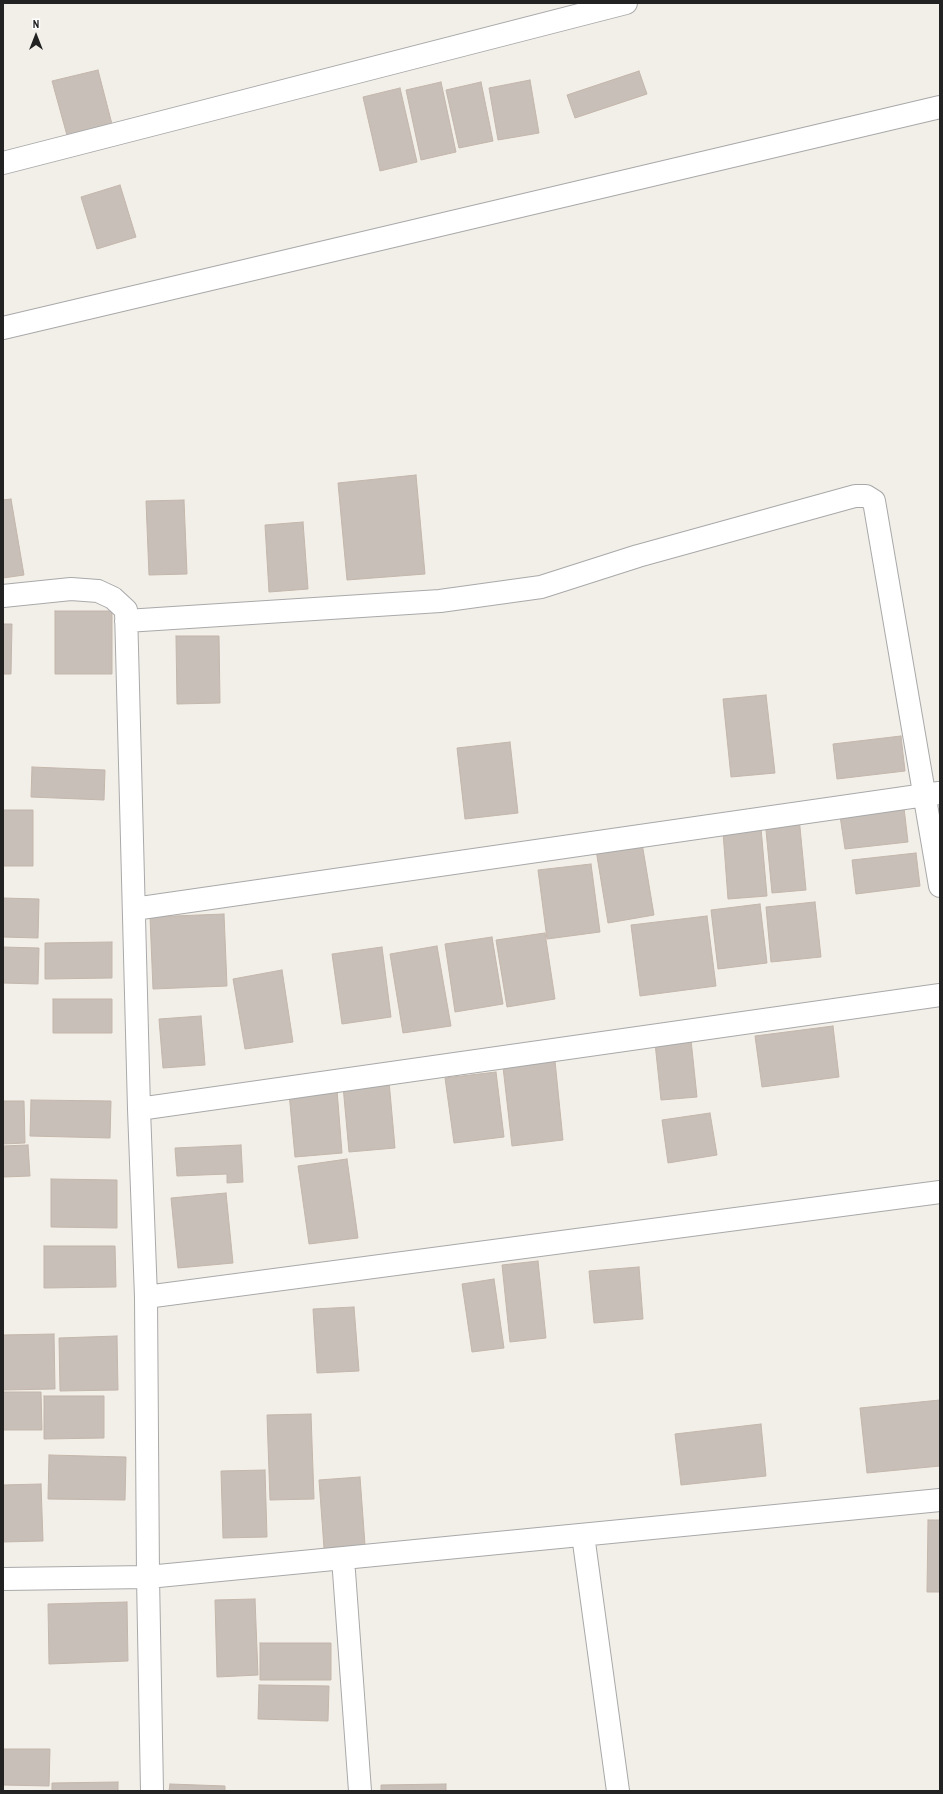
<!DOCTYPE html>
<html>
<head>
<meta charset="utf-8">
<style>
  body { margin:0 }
  #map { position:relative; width:943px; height:1794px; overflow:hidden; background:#f2efe9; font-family:"Archivo Narrow",sans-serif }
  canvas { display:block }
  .frame { position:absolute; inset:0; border:4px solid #222; pointer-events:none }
  .north { position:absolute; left:16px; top:16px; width:40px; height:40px; -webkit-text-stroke:3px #fff; paint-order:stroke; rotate:0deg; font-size:11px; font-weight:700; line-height:16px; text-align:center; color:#222 }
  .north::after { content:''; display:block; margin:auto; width:14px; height:18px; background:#222; clip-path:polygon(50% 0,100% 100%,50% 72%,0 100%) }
</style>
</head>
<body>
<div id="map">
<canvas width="943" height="1794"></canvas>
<div class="frame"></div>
<div class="north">N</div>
</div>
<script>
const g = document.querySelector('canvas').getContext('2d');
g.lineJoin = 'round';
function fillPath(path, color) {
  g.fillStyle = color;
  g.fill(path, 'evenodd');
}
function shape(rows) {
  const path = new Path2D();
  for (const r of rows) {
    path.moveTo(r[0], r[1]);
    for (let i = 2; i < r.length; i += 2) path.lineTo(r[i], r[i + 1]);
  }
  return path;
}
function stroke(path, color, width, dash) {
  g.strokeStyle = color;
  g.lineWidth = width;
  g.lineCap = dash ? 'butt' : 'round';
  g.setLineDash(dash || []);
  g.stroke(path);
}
const building = shape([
  [98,70,113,128,68,139,52,81,98,70],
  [639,71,647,94,575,118,567,95,639,71],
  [530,80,539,133,498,140,489,88,530,80],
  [441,82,456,152,421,160,406,90,441,82],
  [481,82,493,141,459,148,446,90,481,82],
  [400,88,417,162,380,171,363,97,400,88],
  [120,185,136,237,97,249,81,197,120,185],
  [416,475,425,574,347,580,338,483,416,475],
  [11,499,24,575,3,578,3,500,11,499],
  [184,500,187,574,149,575,146,501,184,500],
  [303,522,308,589,269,592,265,525,303,522],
  [55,611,112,611,112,674,55,674,55,611],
  [3,624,12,624,11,674,3,674,3,624],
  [176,636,219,636,220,703,177,704,176,636],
  [766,695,775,773,731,777,723,699,766,695],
  [901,736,905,771,837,779,833,744,901,736],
  [510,742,518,813,465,819,457,748,510,742],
  [32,767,105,770,104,800,31,797,32,767],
  [904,808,908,842,845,849,840,816,904,808],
  [3,810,33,810,33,866,3,866,3,810],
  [799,817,806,890,772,893,765,820,799,817],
  [761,828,767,896,728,899,723,832,761,828],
  [641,837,654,915,608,923,595,844,641,837],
  [916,853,920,886,856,894,852,860,916,853],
  [591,864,600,932,547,939,538,870,591,864],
  [3,898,39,899,38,938,3,937,3,898],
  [815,902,821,957,771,962,766,907,815,902],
  [760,904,767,963,718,969,711,910,760,904],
  [224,914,227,986,153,989,150,917,224,914],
  [707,916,716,986,640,996,631,925,707,916],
  [545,933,555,999,507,1007,496,940,545,933],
  [492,937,503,1004,455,1012,445,944,492,937],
  [112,942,112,978,45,979,45,943,112,942],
  [437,946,451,1026,403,1033,390,954,437,946],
  [3,947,39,948,38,984,3,983,3,947],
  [382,947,391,1017,342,1024,332,954,382,947],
  [282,970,293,1042,245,1049,233,979,282,970],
  [53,999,112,999,112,1033,53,1033,53,999],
  [201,1016,205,1065,163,1068,159,1019,201,1016],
  [833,1026,839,1077,762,1087,755,1036,833,1026],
  [691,1040,697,1097,661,1100,655,1043,691,1040],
  [555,1061,563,1140,512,1146,503,1067,555,1061],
  [496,1072,504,1137,454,1143,445,1078,496,1072],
  [389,1081,395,1148,349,1152,343,1086,389,1081],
  [337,1090,342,1153,295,1157,289,1093,337,1090],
  [31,1100,111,1101,110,1138,30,1136,31,1100],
  [3,1101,24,1101,25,1143,3,1144,3,1101],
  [710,1113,717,1155,668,1163,662,1120,710,1113],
  [28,1145,30,1176,3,1177,3,1146,28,1145],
  [241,1145,243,1182,227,1183,227,1174,177,1176,175,1148,241,1145],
  [347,1159,358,1238,309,1244,298,1166,347,1159],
  [51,1179,117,1180,117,1228,51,1227,51,1179],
  [226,1193,233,1263,178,1268,171,1198,226,1193],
  [44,1246,115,1246,116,1287,44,1288,44,1246],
  [538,1261,546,1338,510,1342,502,1265,538,1261],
  [639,1267,643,1319,594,1323,589,1271,639,1267],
  [494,1279,504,1348,472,1352,462,1284,494,1279],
  [354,1307,359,1371,317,1373,313,1309,354,1307],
  [54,1334,55,1389,3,1390,3,1335,54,1334],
  [117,1336,118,1390,60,1391,59,1338,117,1336],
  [3,1392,41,1392,42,1430,3,1430,3,1392],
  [44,1396,104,1396,104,1438,44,1439,44,1396],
  [940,1400,940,1466,867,1473,860,1408,940,1400],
  [311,1414,314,1499,270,1500,267,1415,311,1414],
  [761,1424,766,1476,681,1485,675,1434,761,1424],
  [49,1455,126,1457,125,1500,48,1499,49,1455],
  [265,1470,267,1537,223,1538,221,1471,265,1470],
  [360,1477,365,1545,324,1548,319,1480,360,1477],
  [41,1484,43,1541,3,1542,3,1485,41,1484],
  [928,1520,940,1520,940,1592,927,1592,928,1520],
  [255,1599,258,1675,217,1677,215,1600,255,1599],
  [127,1602,128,1661,49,1664,48,1604,127,1602],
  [260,1643,331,1643,331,1680,260,1680,260,1643],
  [259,1685,329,1686,328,1721,258,1719,259,1685],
  [3,1749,50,1749,49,1786,3,1785,3,1749],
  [118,1782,118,1791,52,1791,52,1783,118,1782],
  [170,1784,225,1786,225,1791,169,1791,170,1784],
  [446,1784,446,1791,381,1791,381,1785,446,1784]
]);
fillPath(building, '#c7bfb8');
stroke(building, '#c4b6ab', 1);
const minor = shape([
  [3,163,626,3],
  [3,328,940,107],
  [3,596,71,589,98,591,113,598,126,610,139,1109,146,1297,148,1577,152,1791],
  [126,621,440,601,541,587,638,556,855,496,866,496,874,501,940,886],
  [134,909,939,793],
  [139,1109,940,995],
  [146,1297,940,1192],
  [583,1535,618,1791],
  [343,1558,360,1791],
  [3,1579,148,1577,940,1500]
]);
stroke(minor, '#a9a9a9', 24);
stroke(minor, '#fff', 22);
</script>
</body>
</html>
